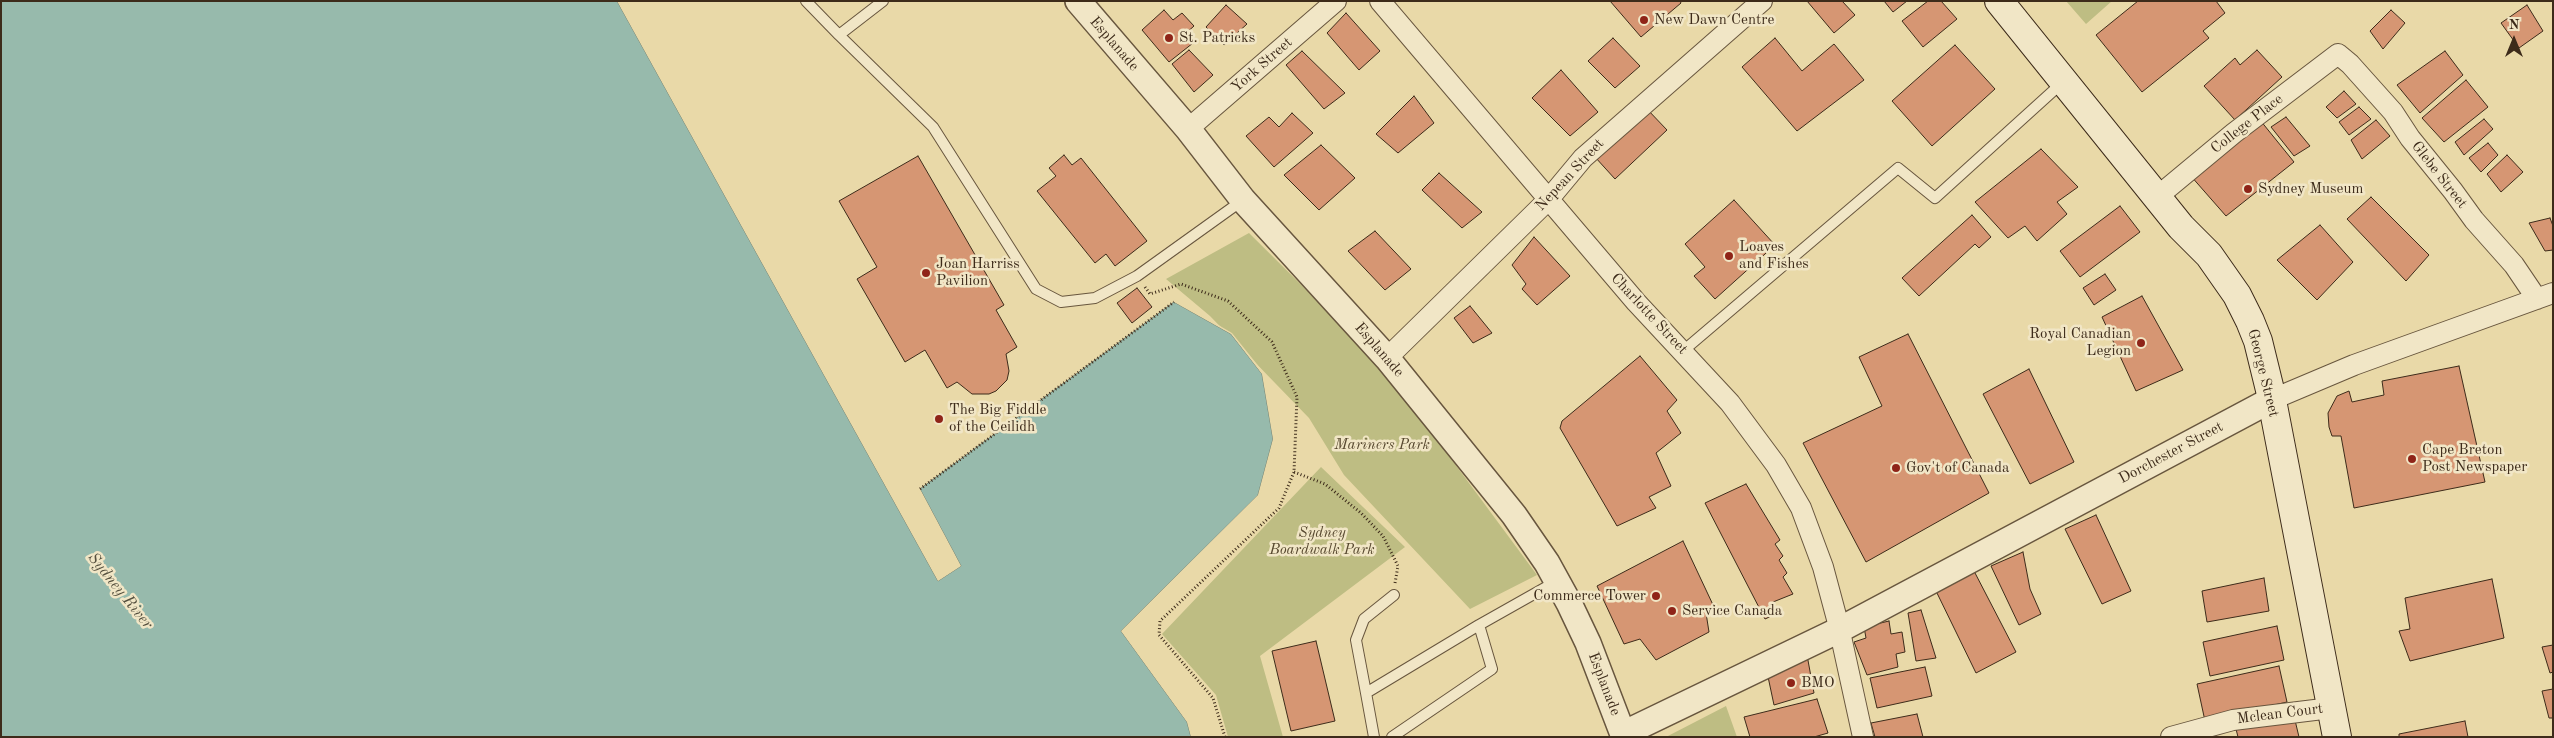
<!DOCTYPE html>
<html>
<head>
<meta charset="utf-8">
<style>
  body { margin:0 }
  #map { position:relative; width:2554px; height:738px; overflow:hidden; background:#e9d9a8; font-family:"Old Standard TT",serif }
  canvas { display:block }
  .frame { position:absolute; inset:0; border:2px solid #3d2b1a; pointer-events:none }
  .north { position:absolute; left:2489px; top:15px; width:50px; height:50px; -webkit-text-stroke:4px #f1e6c6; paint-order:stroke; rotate:0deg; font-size:14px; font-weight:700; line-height:20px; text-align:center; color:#3d2b1a }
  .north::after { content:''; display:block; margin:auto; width:18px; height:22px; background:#3d2b1a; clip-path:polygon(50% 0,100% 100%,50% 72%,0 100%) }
</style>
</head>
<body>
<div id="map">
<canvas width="2554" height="738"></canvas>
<div class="frame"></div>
<div class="north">N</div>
</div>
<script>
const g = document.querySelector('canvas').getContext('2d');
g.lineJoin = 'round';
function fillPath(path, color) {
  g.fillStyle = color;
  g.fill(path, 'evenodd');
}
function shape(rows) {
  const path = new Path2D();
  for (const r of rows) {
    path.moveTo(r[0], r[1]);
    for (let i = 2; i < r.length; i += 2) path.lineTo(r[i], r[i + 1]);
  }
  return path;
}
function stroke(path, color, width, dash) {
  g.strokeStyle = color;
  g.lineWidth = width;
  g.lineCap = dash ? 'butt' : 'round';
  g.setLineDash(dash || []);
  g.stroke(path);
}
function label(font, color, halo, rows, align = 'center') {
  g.font = font + ' "Old Standard TT",serif';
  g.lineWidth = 5;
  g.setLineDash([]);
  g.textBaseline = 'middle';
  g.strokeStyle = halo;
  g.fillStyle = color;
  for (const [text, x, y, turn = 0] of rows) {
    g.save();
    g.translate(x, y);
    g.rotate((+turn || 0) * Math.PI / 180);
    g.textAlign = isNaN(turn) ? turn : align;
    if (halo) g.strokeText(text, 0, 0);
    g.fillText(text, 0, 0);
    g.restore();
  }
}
fillPath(shape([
  [2066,1,2112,1,2086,24],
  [1249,233,1381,364,1537,575,1470,609,1344,475,1309,418,1210,316,1166,279],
  [1321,467,1405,547,1260,656,1283,737,1228,737,1216,695,1162,634],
  [1726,706,1737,737,1666,737]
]), '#bebd83');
const water = shape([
  [1,1,617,1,938,581,961,566,920,489,1174,302,1231,334,1262,374,1273,439,1258,495,1121,631,1187,722,1191,737,1,737,1,1]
]);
fillPath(water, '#97baac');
stroke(water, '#738172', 1);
fillPath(shape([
  [617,1,620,1,939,578,958,565,917,490,918,486,920,489,961,566,938,581],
  [1174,299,1232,333,1264,373,1276,439,1260,497,1124,632,1189,720,1194,737,1191,737,1187,722,1121,631,1258,495,1273,439,1262,374,1231,334,1174,302]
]), '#e9d9a8');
const building = shape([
  [1610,1,1680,1,1681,3,1641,37,1610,1],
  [1807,1,1842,1,1855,15,1834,33,1807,1],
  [1884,1,1907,1,1893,12,1884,1],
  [1928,1,1941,1,1957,19,1923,47,1902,21,1928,1],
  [2138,1,2216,1,2225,13,2203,31,2209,38,2142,92,2096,35,2138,1],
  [1226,5,1247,24,1224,45,1206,27,1226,5],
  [2527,5,2543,31,2519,48,2501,23,2527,5],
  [1164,10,1173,20,1182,13,1194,26,1185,34,1193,43,1169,62,1142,30,1164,10],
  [2391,10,2405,23,2383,49,2370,31,2391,10],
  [1346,13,1380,51,1359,70,1327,33,1346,13],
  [1613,38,1640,66,1615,88,1588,61,1613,38],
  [1775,38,1802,71,1834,44,1864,80,1797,131,1742,67,1775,38],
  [1955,45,1995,89,1932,146,1892,101,1955,45],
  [1189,50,1213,75,1194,92,1172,64,1189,50],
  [2257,50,2282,77,2235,120,2204,86,2235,58,2240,65,2257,50],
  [1302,51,1345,93,1324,109,1286,65,1302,51],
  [2445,51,2463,75,2420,113,2397,85,2445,51],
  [1561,70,1598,112,1570,136,1532,98,1561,70],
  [2466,80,2488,107,2444,142,2422,118,2466,80],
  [2344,91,2356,104,2337,118,2326,107,2344,91],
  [1414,96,1434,123,1398,153,1376,134,1414,96],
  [2359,107,2371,119,2349,135,2339,122,2359,107],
  [1646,108,1667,130,1615,179,1595,157,1646,108],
  [1292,113,1313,133,1274,167,1246,136,1269,117,1279,127,1292,113],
  [2286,117,2310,146,2294,156,2271,127,2286,117],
  [2484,119,2493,129,2464,155,2455,142,2484,119],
  [2260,120,2294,162,2226,216,2190,175,2260,120],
  [2376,120,2390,136,2362,159,2351,140,2376,120],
  [2488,143,2498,155,2481,172,2469,158,2488,143],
  [1321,145,1355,178,1319,210,1284,175,1321,145],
  [2041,149,2078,187,2057,202,2067,214,2037,241,2025,226,2008,238,1975,202,2041,149],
  [1064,155,1072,165,1081,158,1147,241,1115,266,1106,254,1095,263,1037,191,1056,176,1049,168,1064,155],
  [2507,155,2523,172,2501,192,2487,174,2507,155],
  [918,156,1004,305,996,310,1017,347,1006,354,1009,371,1007,380,996,391,989,394,972,394,957,382,947,388,925,350,905,362,857,279,877,267,839,201,918,156],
  [1439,173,1482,212,1462,228,1422,190,1439,173],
  [2371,197,2429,255,2406,281,2347,219,2371,197],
  [1734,200,1775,245,1715,299,1694,276,1705,267,1685,244,1734,200],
  [2120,206,2140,232,2080,277,2060,251,2120,206],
  [1972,215,1991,237,1979,248,1975,244,1919,296,1902,278,1972,215],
  [2550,218,2553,226,2553,250,2545,251,2529,223,2550,218],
  [2320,225,2353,262,2317,300,2277,260,2320,225],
  [1375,231,1411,269,1385,290,1348,251,1375,231],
  [1534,237,1570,276,1537,305,1522,289,1526,284,1512,265,1534,237],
  [2105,274,2116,290,2094,305,2083,288,2105,274],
  [1137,288,1152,307,1132,323,1117,303,1137,288],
  [2142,296,2183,370,2136,391,2102,317,2142,296],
  [1470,306,1492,333,1473,343,1454,318,1470,306],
  [1908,334,1989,493,1866,562,1803,443,1882,406,1859,357,1908,334],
  [1640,356,1677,400,1667,411,1681,433,1656,453,1671,486,1649,497,1656,508,1617,526,1560,428,1562,421,1640,356],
  [2459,366,2485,482,2354,508,2341,436,2332,436,2329,427,2328,413,2337,396,2349,391,2352,402,2384,395,2382,381,2459,366],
  [2029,369,2074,462,2030,484,1983,394,2029,369],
  [1746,484,1780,540,1775,544,1783,556,1779,560,1787,573,1783,577,1793,594,1773,602,1778,613,1765,619,1705,503,1746,484],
  [2096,515,2131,591,2102,604,2065,529,2096,515],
  [1683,541,1714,607,1706,613,1709,632,1656,660,1640,639,1624,644,1597,586,1683,541],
  [2023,552,2030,589,2041,614,2019,625,1991,566,2023,552],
  [1974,571,2016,652,1976,673,1936,591,1974,571],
  [2264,578,2269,611,2207,622,2202,591,2264,578],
  [2492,579,2504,638,2410,661,2399,631,2410,629,2405,598,2492,579],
  [1921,610,1936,658,1916,661,1908,613,1921,610],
  [1889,621,1891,634,1902,632,1905,652,1896,654,1898,667,1867,675,1854,642,1866,638,1864,627,1889,621],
  [2277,626,2284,660,2210,676,2203,642,2277,626],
  [1316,641,1335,721,1291,731,1272,651,1316,641],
  [2553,645,2553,672,2550,673,2542,647,2553,645],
  [1807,655,1814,693,1774,705,1767,672,1807,655],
  [2279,666,2287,702,2205,721,2197,684,2279,666],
  [1925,667,1932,696,1877,708,1870,678,1925,667],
  [2553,689,2553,718,2549,718,2542,691,2553,689],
  [1817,699,1828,733,1814,737,1750,737,1744,717,1817,699],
  [1917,714,1923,737,1875,737,1871,723,1917,714],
  [2294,716,2299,737,2238,737,2235,725,2294,716],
  [2465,721,2468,737,2399,737,2399,734,2465,721]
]);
fillPath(building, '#d69673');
stroke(building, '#3d2b1a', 1);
const service = shape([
  [806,1,839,35],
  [883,1,839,35,933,127,1036,289,1061,302,1095,298,1137,276,1243,200],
  [1683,351,1898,168,1935,198,2063,82],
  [1394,595,1364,619,1356,640,1366,693,1479,625],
  [1366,693,1374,737],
  [1392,737,1492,669,1479,625,1557,581]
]);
const minor = shape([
  [1380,1,1636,302,1730,403,1776,465,1801,508,1823,567,1838,623,1863,737],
  [1188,129,1336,1],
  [2157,197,2234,133,2338,54,2350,64,2393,112,2410,138,2453,191,2474,220,2514,265,2537,299],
  [1387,358,1548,200,1583,158,1762,1],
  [2271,400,2354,365,2553,293],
  [2171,737,2233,720,2331,708]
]);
const tertiary = shape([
  [1078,1,1188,129,1243,200,1387,358,1514,515,1547,563,1569,603,1588,643,1624,737],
  [1623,734,1839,630,2271,400]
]);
const secondary = shape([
  [1999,1,2181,227,2209,255,2237,295,2250,321,2258,341,2270,390,2337,737]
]);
stroke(service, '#68563e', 12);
stroke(minor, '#68563e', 22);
stroke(tertiary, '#68563e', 28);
stroke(secondary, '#3d2b1a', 30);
stroke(shape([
  [1145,287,1150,294,1181,284,1228,301,1272,342,1297,397,1294,472,1279,508,1160,621,1159,635,1213,698,1225,737],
  [1294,472,1325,484,1361,513,1383,536,1398,566,1395,583],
  [920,489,1174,302]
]), '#3d2b1a', 3, [1, 2.5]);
stroke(service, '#f1e6c6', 10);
stroke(minor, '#f1e6c6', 20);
stroke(tertiary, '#f1e6c6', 25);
stroke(secondary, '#f1e6c6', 28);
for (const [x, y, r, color] of [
  [1644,20,5,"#8f2418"],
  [1169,38,5,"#8f2418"],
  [2248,189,5,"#8f2418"],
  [1729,256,5,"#8f2418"],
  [926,273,5,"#8f2418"],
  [2141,343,5,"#8f2418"],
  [939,419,5,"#8f2418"],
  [2412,459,5,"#8f2418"],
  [1896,468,5,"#8f2418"],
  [1656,596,5,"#8f2418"],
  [1672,611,5,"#8f2418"],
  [1791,683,5,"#8f2418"]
]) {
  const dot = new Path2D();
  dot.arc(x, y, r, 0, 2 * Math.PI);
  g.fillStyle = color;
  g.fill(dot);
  stroke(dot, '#f1e6c6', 2);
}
label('15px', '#3d2b1a', '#f1e6c6', [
  ["New Dawn Centre",1654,20],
  ["St. Patricks",1179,38],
  ["Sydney Museum",2258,189],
  ["Loaves",1739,247],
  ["and Fishes",1739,264],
  ["Joan Harriss",936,264],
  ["Pavilion",936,281],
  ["Royal Canadian",2131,334,"right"],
  ["Legion",2131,351,"right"],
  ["The Big Fiddle",949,410],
  ["of the Ceilidh",949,427],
  ["Cape Breton",2422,450],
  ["Post Newspaper",2422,467],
  ["Gov't of Canada",1906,468],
  ["Commerce Tower",1646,596,"right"],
  ["Service Canada",1682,611],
  ["BMO",1801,683]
], 'left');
label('15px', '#3d2b1a', '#f1e6c6', [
  ["Esplanade",1114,44,49],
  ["York Street",1262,65,-41],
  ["College Place",2247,124,-38],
  ["Nepean Street",1570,175,-47],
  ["Glebe Street",2439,175,52],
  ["Charlotte Street",1649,314,47],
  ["Esplanade",1379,350,49],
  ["George Street",2263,373,76],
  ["Dorchester Street",2171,453,-28],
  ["Esplanade",1604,684,69],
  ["Mclean Court",2280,714,-7]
]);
label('italic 15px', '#57482f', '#f1e6c6', [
  ["Mariners Park",1382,445],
  ["Sydney",1322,533],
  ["Boardwalk Park",1322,550]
]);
label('italic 16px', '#544f3e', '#f1e6c6', [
  ["Sydney River",120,591,51]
]);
</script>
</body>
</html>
